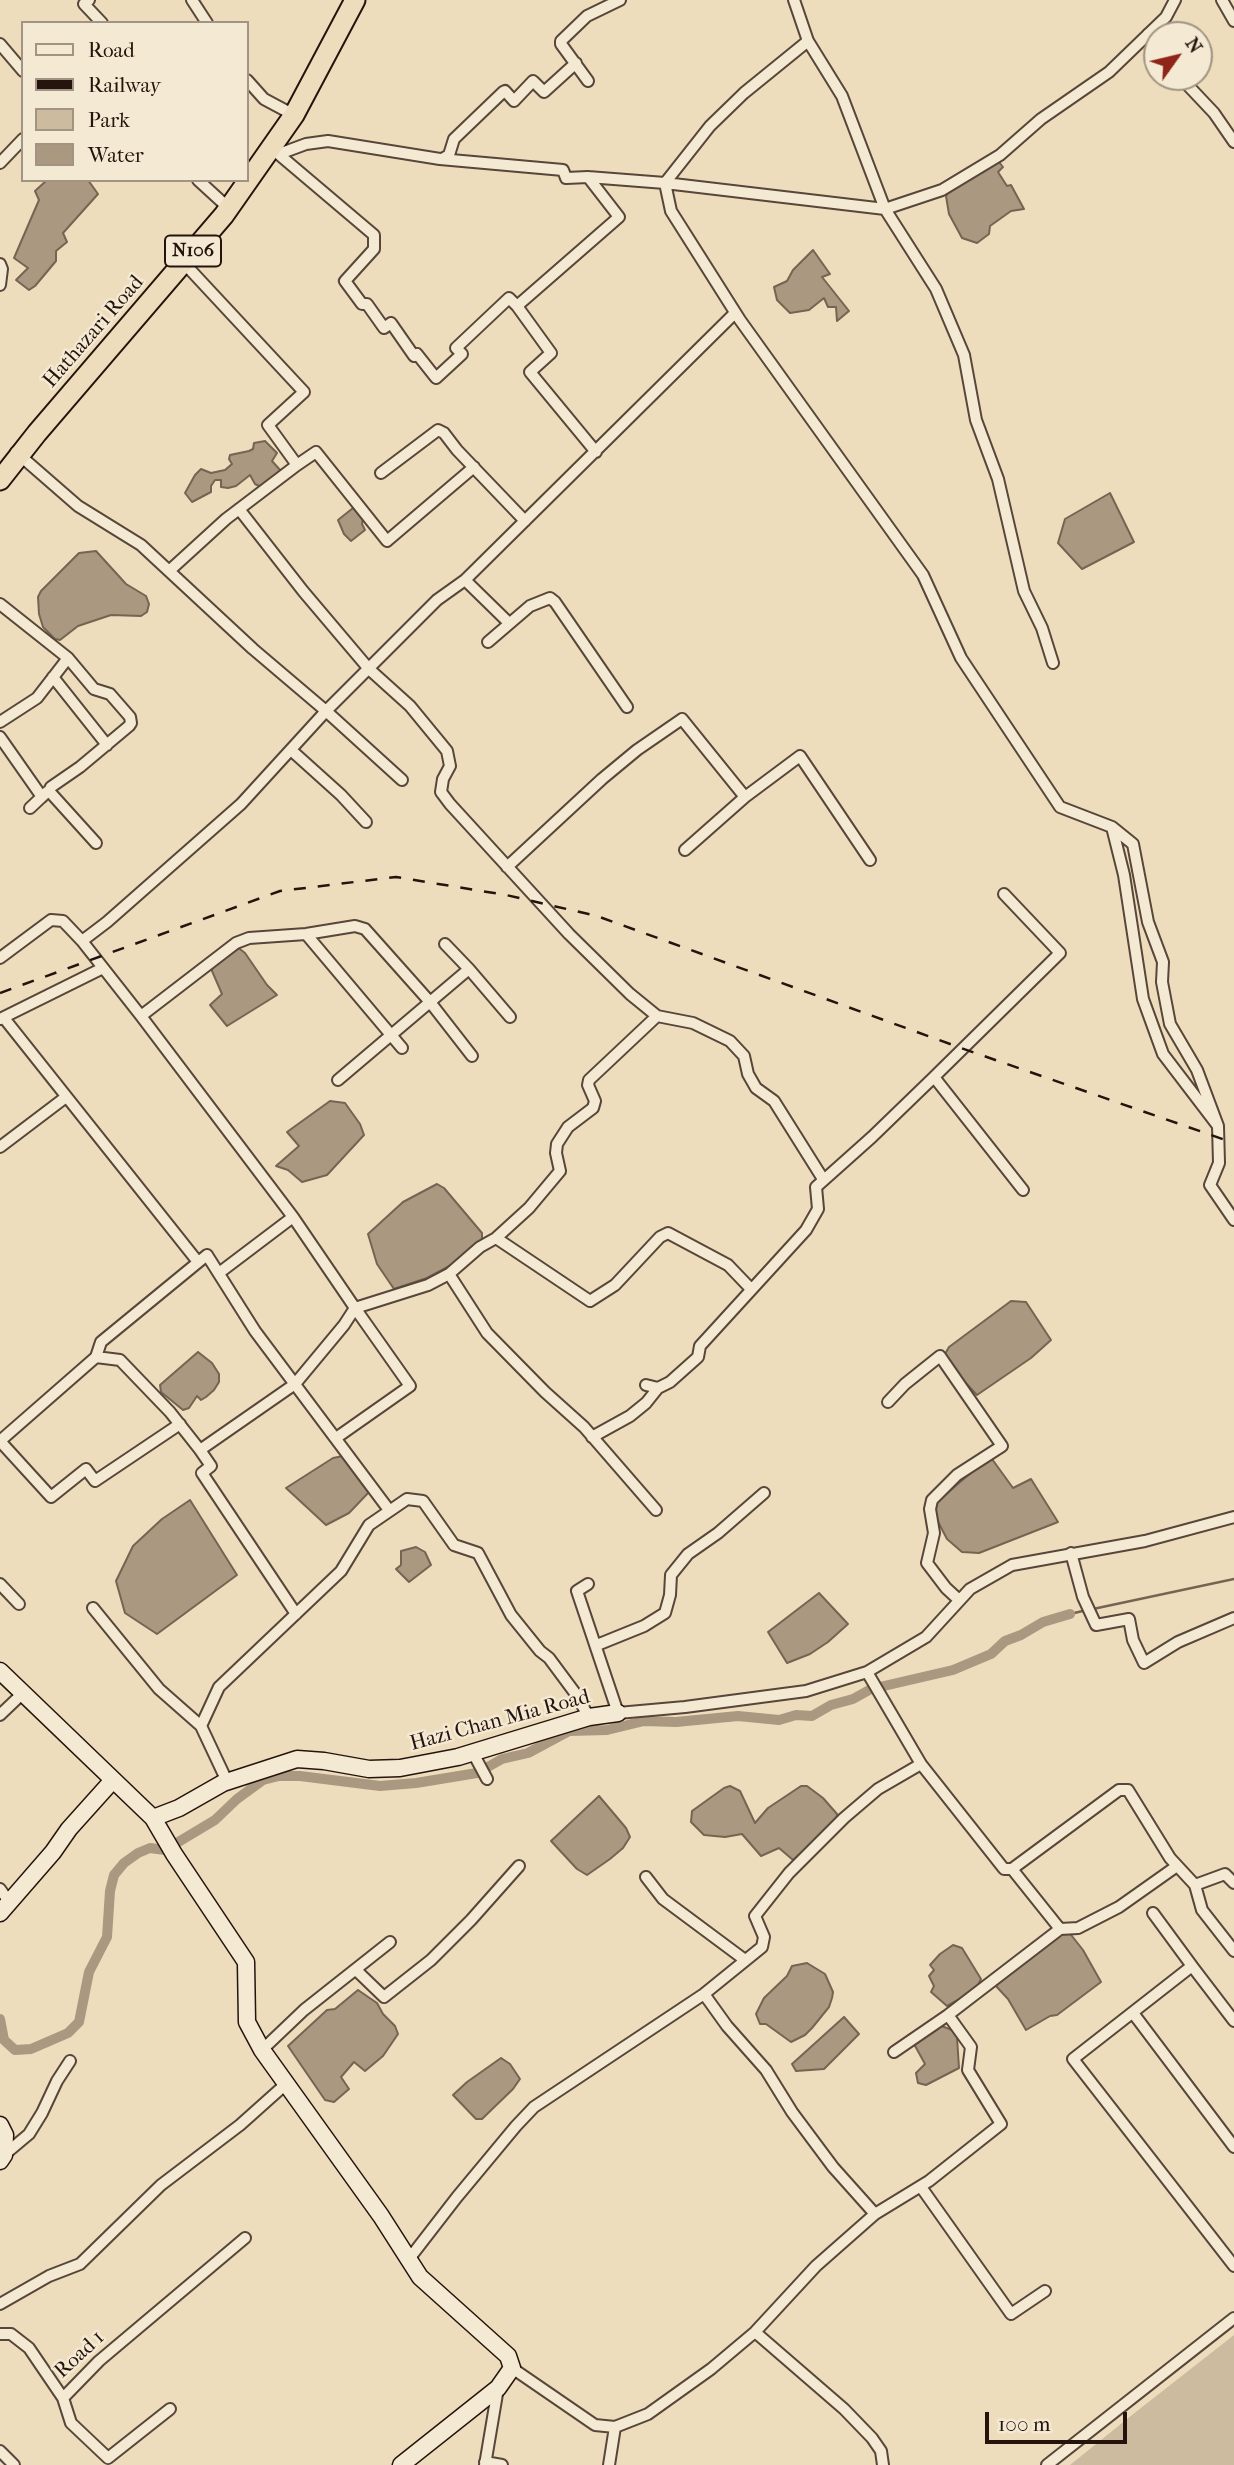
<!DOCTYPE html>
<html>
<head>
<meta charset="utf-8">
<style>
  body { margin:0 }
  #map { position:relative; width:1234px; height:2465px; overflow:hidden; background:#eeddbc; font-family:"IM FELL French Canon",serif }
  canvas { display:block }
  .legend { position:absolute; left:21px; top:21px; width:228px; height:161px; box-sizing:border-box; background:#f4e9d3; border:2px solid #a19484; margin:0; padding:9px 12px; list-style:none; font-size:21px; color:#25140d }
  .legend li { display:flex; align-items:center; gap:14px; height:35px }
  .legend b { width:35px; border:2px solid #a19484 }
  .north { position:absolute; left:1143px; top:21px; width:70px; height:70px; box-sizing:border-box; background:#f4e9d3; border:2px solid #a19484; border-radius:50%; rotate:56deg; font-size:19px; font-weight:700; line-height:28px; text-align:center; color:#25140d }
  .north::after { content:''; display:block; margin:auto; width:24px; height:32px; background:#8f2418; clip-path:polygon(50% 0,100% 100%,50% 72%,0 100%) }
  .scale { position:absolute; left:985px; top:2412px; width:142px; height:32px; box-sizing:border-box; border:4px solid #25140d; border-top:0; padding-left:9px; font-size:21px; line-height:24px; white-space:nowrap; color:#25140d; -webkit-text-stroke:5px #f4e9d3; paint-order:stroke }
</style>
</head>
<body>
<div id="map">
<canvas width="1234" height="2465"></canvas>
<ul class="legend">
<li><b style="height:9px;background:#f4e9d3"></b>Road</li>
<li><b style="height:9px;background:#25140d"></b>Railway</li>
<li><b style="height:19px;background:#ccbb9e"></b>Park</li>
<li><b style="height:19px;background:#aa9980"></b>Water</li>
</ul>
<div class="north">N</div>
<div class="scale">100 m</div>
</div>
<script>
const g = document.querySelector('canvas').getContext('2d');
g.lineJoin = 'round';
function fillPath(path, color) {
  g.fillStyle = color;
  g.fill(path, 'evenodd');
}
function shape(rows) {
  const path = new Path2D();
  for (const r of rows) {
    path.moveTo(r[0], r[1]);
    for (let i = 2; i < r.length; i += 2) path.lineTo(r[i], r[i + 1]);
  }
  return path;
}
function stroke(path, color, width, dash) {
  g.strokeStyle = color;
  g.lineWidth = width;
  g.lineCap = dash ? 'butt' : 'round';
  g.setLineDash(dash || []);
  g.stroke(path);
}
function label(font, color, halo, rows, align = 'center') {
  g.font = font + ' "IM FELL French Canon",serif';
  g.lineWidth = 5;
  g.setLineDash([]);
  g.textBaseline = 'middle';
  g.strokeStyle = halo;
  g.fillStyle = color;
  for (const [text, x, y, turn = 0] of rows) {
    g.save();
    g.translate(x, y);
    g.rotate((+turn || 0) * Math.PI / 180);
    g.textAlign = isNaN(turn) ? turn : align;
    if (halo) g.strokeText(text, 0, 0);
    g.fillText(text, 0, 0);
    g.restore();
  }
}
fillPath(shape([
  [1234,2335,1234,2465,1070,2465,1132,2415]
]), '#ccbb9e');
const water = shape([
  [999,162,1003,167,998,172,1007,186,1011,185,1024,209,1011,211,990,226,989,234,977,243,962,238,949,214,946,196,953,186,999,162],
  [47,180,88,180,98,194,63,233,67,242,56,251,56,261,35,286,29,290,16,280,28,268,14,258,39,200,35,191,47,180],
  [813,250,830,274,822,277,849,311,837,321,836,307,828,307,824,298,809,310,790,313,777,300,774,287,787,281,793,270,813,250],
  [265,441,277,453,272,461,281,471,261,487,255,484,250,475,236,486,228,488,221,487,221,480,215,480,211,486,211,492,192,502,185,493,195,475,201,469,211,473,225,470,232,464,229,459,230,455,249,451,253,449,254,443,265,441],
  [1110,493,1134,542,1082,569,1058,543,1065,519,1110,493],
  [353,508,363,518,362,524,365,530,351,541,344,534,338,520,353,508],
  [96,551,126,584,146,596,149,604,147,612,141,616,111,615,78,626,60,640,55,639,43,627,39,614,38,597,41,591,79,553,96,551],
  [236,946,245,953,267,985,277,995,227,1026,210,1005,222,994,212,971,213,962,236,946],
  [330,1101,345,1103,360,1124,364,1135,327,1175,302,1182,288,1170,276,1166,299,1146,287,1132,330,1101],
  [437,1184,444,1188,482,1233,482,1240,455,1263,427,1278,394,1289,377,1264,368,1234,403,1202,437,1184],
  [1011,1301,1026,1302,1051,1340,1031,1358,977,1395,963,1380,945,1354,949,1347,1011,1301],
  [198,1352,212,1363,219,1374,219,1382,214,1390,206,1397,201,1400,197,1396,189,1408,183,1410,161,1392,160,1385,198,1352],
  [348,1455,370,1491,349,1513,326,1525,286,1488,333,1458,348,1455],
  [992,1459,1013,1488,1031,1479,1058,1522,979,1553,962,1552,947,1539,935,1516,937,1502,981,1464,992,1459],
  [190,1500,237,1575,157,1634,125,1613,116,1581,133,1546,162,1519,190,1500],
  [416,1547,425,1552,431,1565,409,1582,396,1569,401,1565,401,1551,416,1547],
  [819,1593,848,1624,828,1642,810,1654,787,1663,768,1632,819,1593],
  [730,1786,740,1791,755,1823,768,1808,801,1786,807,1786,823,1798,837,1814,836,1823,793,1860,779,1848,761,1856,742,1834,725,1837,704,1835,691,1822,692,1811,724,1788,730,1786],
  [599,1796,626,1828,630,1837,623,1848,610,1859,587,1875,577,1869,551,1841,599,1796],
  [1068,1931,1083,1950,1101,1982,1057,2015,1050,2016,1026,2030,1008,1999,995,1985,1040,1946,1068,1931],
  [953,1945,962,1948,981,1979,976,1990,947,2006,931,1992,934,1986,929,1976,934,1970,930,1965,940,1954,953,1945],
  [807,1963,825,1974,833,1992,832,1998,829,2007,812,2028,805,2035,791,2042,766,2024,760,2024,756,2014,764,1998,787,1976,792,1966,807,1963],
  [358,1990,377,2003,383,2014,395,2026,398,2034,383,2056,365,2071,354,2062,341,2077,349,2089,334,2102,325,2100,288,2046,327,2010,335,2009,358,1990],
  [844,2017,859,2034,824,2069,796,2071,792,2064,844,2017],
  [939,2025,952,2030,957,2037,959,2068,926,2085,918,2083,916,2073,925,2064,914,2044,939,2025],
  [501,2058,510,2064,520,2079,513,2089,482,2119,476,2119,453,2095,467,2082,501,2058]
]);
fillPath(water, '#aa9980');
stroke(water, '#756452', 2);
stroke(shape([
  [1093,1609,1234,1579],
  [1070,1614,1087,1610]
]), '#756452', 2.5);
stroke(shape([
  [0,2019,4,2040,15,2050,31,2049,68,2033,79,2022,89,1972,107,1937,110,1891,114,1875,124,1863,138,1853,150,1848,165,1850,215,1820,237,1799,263,1780,279,1776,300,1776,380,1786,416,1783,477,1773,502,1759,528,1753,569,1731,607,1730,644,1721,676,1722,738,1716,779,1720,796,1715,812,1716,831,1705,853,1699,871,1689,953,1670,991,1654,1005,1641,1021,1635,1043,1622,1070,1614]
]), '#aa9980', 10);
const street = shape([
  [89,0,84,4,102,23],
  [192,0,207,23],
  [794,0,808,41,842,96,885,209,942,190,1000,155,1041,119,1109,72,1166,17,1175,0],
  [1222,0,1234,21],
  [1148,34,1157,47],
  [808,41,744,93,710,126,665,183,671,211,740,320,923,575,961,658,1060,807,1112,827,1133,844,1148,922,1163,962,1162,982,1170,1024,1197,1070,1218,1126],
  [0,44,23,71],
  [1180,77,1214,113,1234,142],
  [247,80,264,99,294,115],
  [588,81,561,44,561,41,587,16,620,0],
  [276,152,374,235,374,249,345,281,362,304,367,304,384,328,391,323,414,356,417,354,436,378,462,354,456,348,509,298,517,306,619,217,588,177],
  [279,154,306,144,328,141,440,159,563,170,566,178,588,177,665,183,885,209,936,289,964,355,976,420,998,479,1024,591,1042,628,1053,663],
  [442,159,449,155,454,139,503,92,505,91,514,101,533,81,544,92,576,63],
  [0,163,23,139],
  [198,180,222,202],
  [0,264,2,269,0,285],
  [517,306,551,353,530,372,596,452],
  [16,452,78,506,141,545,253,649,326,711,402,780],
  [297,465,316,452,387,541,474,467],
  [381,473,438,430,444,433,457,450,525,521],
  [239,509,303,591,369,669,410,706,447,751,450,766,443,779,441,792,450,804,569,934,630,994,657,1016,693,1023,730,1041,744,1056,748,1074,756,1088,774,1101,823,1179],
  [169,571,226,519,297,465,268,425,304,392,183,262],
  [465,580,509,623],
  [0,604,68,658,94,689,110,694,130,717,131,723,129,726,80,767,51,787,49,791,96,843],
  [488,642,530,606,550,598,555,602,627,707],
  [53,677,107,745],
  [0,722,37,698,68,658],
  [0,737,42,797],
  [291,750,341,795,366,822],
  [30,808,47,792],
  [1112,827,1124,875,1143,999,1163,1054,1218,1126,1219,1163,1210,1185,1234,1220],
  [685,850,745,797],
  [507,867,602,779,637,750,682,719,745,797,800,756,870,860],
  [306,934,402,1048],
  [82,941,107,922,241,804,326,711,437,600,465,580,735,313],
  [445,944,469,969],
  [0,958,51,920,63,921,82,941,141,1016,293,1217,355,1308,344,1325,295,1384,200,1450],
  [141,1016,236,943,249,938,306,934,355,926,365,929,430,1002,472,1056],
  [4,1018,198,1262],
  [0,1019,103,968],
  [934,1077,1060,953,1004,894],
  [338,1080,469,969,510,1017],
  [0,1147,66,1097],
  [496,1238,590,1301,615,1285,660,1237,668,1233,728,1265,751,1289],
  [219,1273,293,1217],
  [449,1274,487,1333,545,1392,584,1427,656,1510],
  [96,1357,120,1360,170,1412,200,1450,211,1466,202,1473,296,1614],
  [646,1385,658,1388,670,1382,698,1357,700,1346,806,1230,818,1209,816,1187,872,1137,934,1077,1023,1190],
  [888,1402,905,1384,940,1356,1002,1446,957,1475,932,1500,930,1509,934,1533,927,1563,946,1588,959,1600],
  [592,1437,630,1416,646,1403,658,1388],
  [336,1438,410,1386,355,1308,428,1285,449,1274,480,1247,496,1238,529,1208,560,1171,556,1153,557,1144,568,1127,593,1108,595,1101,588,1085,589,1080,657,1016],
  [0,1441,96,1357,101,1342,207,1255,255,1331,389,1510],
  [0,1441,51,1497,86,1469,95,1481,180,1424],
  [1071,1553,1083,1597,1096,1625,1129,1619,1133,1640,1144,1663,1178,1642,1234,1618],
  [0,1584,19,1604],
  [588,1584,577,1591,618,1713,685,1707,806,1691,867,1672,926,1637,970,1589,1012,1565,1145,1541,1234,1517],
  [93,1608,159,1689,201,1726],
  [597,1645,644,1626,665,1613,670,1595,671,1575,688,1554,718,1533,764,1493],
  [867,1672,921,1764,1004,1869,1012,1869,1060,1929],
  [0,1715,22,1694],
  [473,1753,487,1779],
  [223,1783,225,1777,201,1726,219,1687,341,1571,369,1525,407,1499,423,1501,454,1545,478,1553,511,1615,540,1651,549,1658,575,1693,589,1717],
  [1012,1869,1119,1790,1128,1790,1170,1858,1195,1885,1202,1910,1234,1951],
  [646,1877,663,1899,745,1960],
  [1195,1885,1225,1874,1234,1883],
  [0,1889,10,1903],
  [1153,1913,1192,1966,1073,2059,1234,2266],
  [1192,1966,1234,2021],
  [356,1970,384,1997,431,1960,471,1920,519,1866],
  [704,1994,727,2026,766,2070,792,2112,833,2167,875,2214],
  [1133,2013,1234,2147],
  [948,2015,1060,1929,1078,1928,1119,1907,1177,1866],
  [262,2050,304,2010,390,1942],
  [4,2155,29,2134,42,2113,57,2081,70,2061],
  [921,2187,1011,2314,1045,2291],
  [409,2259,457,2197,516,2126,534,2107,704,1994,762,1947,764,1937,755,1916,789,1873,844,1818,878,1789,921,1764],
  [0,2304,49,2276,80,2264,161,2185,240,2125,287,2083],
  [755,2332,844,2409,872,2438,881,2451,883,2465],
  [0,2334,11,2334,29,2348,63,2398],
  [512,2368,595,2425,615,2427,648,2414,711,2369,755,2332,816,2266,875,2214,929,2181,1001,2124,968,2070,971,2047,948,2015,894,2052],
  [170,2409,108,2458,71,2423,63,2398,99,2361,245,2238],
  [0,2451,14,2465],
  [485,2462,502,2465],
  [485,2465,498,2388],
  [609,2465,615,2427],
  [1047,2465,1234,2318]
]);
const secondary = shape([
  [0,1671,153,1818,174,1854,246,1962,247,2022,262,2050,381,2216,420,2277,508,2356,512,2368,498,2388,401,2465],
  [153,1818,179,1808,223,1783,297,1759,324,1761,369,1769,400,1768,458,1757,589,1717,618,1713],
  [0,1913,53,1852,69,1829,113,1780],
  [0,2125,5,2135,4,2155,0,2161]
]);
const highway = shape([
  [0,480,37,433,224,215,294,115,355,0]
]);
stroke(street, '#574639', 14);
stroke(secondary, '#25140d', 19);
stroke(highway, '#25140d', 23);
stroke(street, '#f4e9d3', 10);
stroke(secondary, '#f4e9d3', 16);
stroke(highway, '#eeddbc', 19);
stroke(shape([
  [0,993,280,891,396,877,506,895,597,916,961,1048,1234,1143]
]), '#25140d', 2.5, [12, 12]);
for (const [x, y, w] of [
  [193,251,56]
]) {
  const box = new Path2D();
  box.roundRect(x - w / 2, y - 15.5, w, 31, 5);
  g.fillStyle = '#f4e9d3';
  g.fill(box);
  stroke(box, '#25140d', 2);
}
label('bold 19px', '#25140d', null, [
  ["N106",193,251]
]);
label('21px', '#25140d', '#f4e9d3', [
  ["Hathazari Road",94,332,-49],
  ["Hazi Chan Mia Road",500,1721,-15],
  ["Road 1",80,2355,-43]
]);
</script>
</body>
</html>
